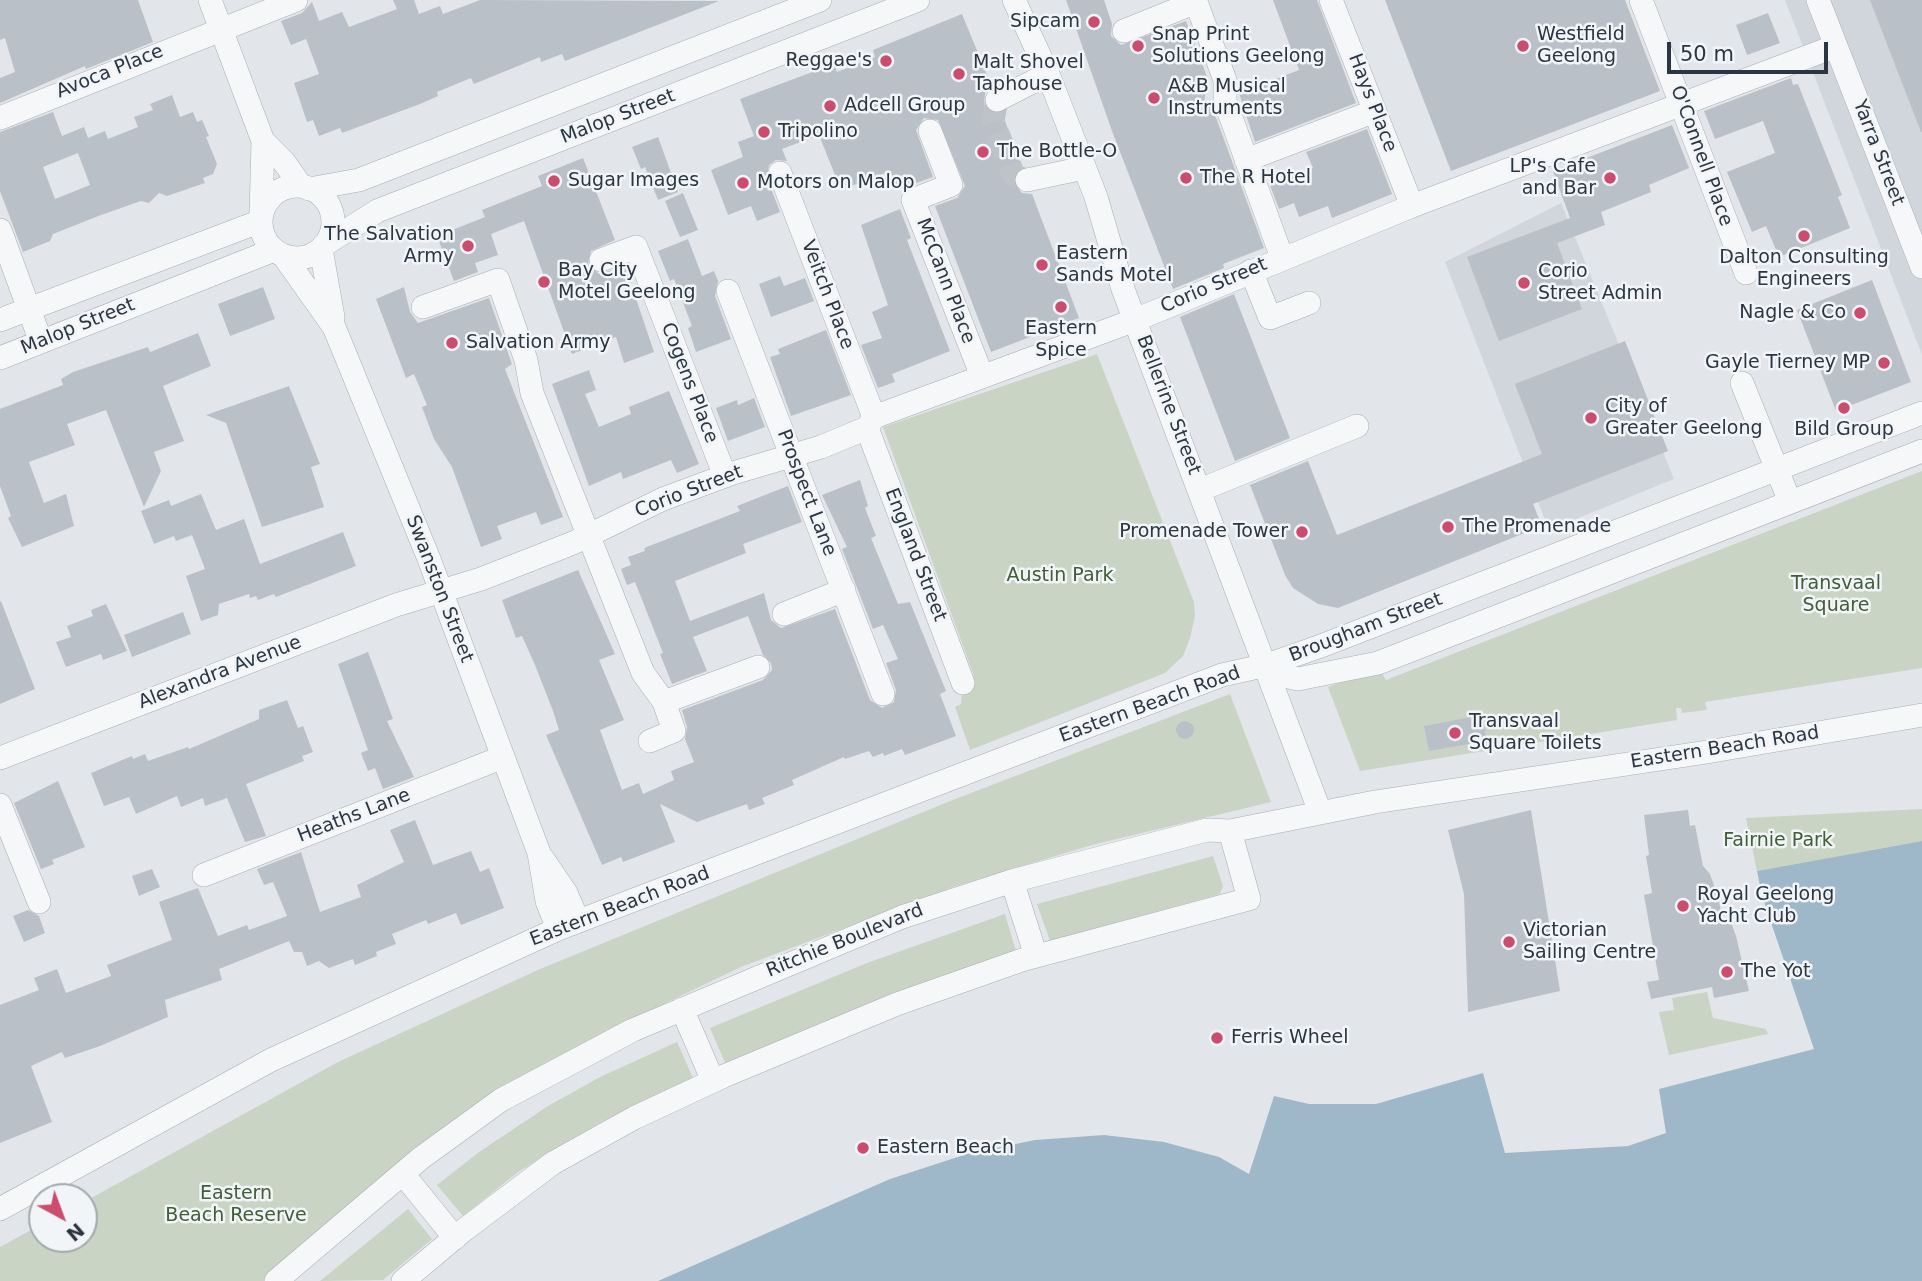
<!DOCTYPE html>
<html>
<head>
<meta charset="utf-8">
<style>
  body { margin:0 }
  #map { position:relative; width:1922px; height:1281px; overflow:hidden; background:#e2e6ea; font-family:"DejaVu Sans",sans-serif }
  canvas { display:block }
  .north { position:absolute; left:28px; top:1183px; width:70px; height:70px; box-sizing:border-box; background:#f2f5f8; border:2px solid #a2a9af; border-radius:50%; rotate:139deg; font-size:19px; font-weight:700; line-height:28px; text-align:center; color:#2b3642 }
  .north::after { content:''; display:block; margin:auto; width:24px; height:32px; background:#cb4c6d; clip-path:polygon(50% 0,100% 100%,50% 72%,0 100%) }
  .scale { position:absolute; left:1667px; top:42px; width:161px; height:32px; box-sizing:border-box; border:4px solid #2b3642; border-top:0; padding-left:9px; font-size:21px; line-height:24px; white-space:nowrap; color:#2b3642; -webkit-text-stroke:5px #f2f5f8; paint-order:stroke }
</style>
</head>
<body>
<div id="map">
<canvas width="1922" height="1281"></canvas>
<div class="north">N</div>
<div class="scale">50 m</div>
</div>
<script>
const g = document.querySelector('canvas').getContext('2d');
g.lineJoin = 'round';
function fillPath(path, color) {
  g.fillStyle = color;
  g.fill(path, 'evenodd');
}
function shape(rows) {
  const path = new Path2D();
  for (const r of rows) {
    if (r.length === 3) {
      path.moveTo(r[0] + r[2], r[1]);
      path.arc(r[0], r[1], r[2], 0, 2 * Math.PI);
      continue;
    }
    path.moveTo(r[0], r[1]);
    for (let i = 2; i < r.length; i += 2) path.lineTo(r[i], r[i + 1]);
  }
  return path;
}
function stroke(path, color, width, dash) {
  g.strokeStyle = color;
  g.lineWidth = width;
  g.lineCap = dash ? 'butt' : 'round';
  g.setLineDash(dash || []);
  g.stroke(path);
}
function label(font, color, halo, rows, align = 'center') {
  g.font = font + ' "DejaVu Sans",sans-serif';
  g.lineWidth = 5;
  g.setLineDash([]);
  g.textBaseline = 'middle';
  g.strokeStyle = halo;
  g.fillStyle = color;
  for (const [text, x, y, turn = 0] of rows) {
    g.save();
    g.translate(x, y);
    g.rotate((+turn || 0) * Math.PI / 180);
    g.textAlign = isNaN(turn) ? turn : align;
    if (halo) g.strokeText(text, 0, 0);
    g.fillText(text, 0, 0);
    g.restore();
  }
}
fillPath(shape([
  [1785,0,1922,0,1922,355],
  [1561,203,1674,479,1549,530,1445,262]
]), '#d0d6dc');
fillPath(shape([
  [1097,354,1194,602,1195,616,1190,638,1183,656,1165,673,970,750,955,707,961,704,962,691,974,676,883,427],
  [1922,471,1922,668,1705,702,1707,710,1682,713,1681,708,1676,708,1677,720,1360,771,1328,687,1379,668,1386,680],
  [1230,694,1271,802,1092,845,953,887,741,967,672,1000,508,1084,264,1281,0,1281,0,1247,42,1224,42,1239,84,1239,84,1202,338,1062,540,969,950,801],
  [1922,809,1922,841,1757,871,1746,818],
  [1213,856,1223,886,1220,894,1050,941,1037,904],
  [1005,914,1016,951,726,1065,710,1028,867,963],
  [1707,992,1713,1018,1766,1029,1768,1034,1669,1055,1659,1012,1674,1010,1672,998],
  [677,1042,693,1078,599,1123,518,1172,463,1216,437,1185,479,1152,548,1106,600,1077],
  [408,1209,432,1239,383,1280,320,1281]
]), '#cad4c4');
fillPath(shape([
  [1922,841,1922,1281,658,1281,890,1179,967,1154,1035,1140,1104,1135,1164,1142,1219,1157,1249,1174,1274,1096,1309,1104,1376,1104,1483,1073,1505,1153,1628,1146,1666,1133,1659,1089,1814,1049,1762,896,1757,871]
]), '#9fb8c9');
fillPath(shape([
  [0,0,138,0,153,42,86,69,85,66,0,103,0,78,15,72,5,38,0,40],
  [393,0,414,0,419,14,440,6,443,14,480,0,719,1,565,61,562,54,541,62,540,57,474,84,471,78,437,92,438,96,420,104,342,133,340,128,319,136,313,120,307,122,294,83,319,74,306,39,291,45,281,21,302,13,312,2,319,21,342,12,349,27,397,9],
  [1066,0,1104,0,1112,24,1111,36,1121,45,1186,21,1207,77,1204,106,1211,104,1264,248,1223,264,1224,268,1173,289,1112,131],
  [1273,0,1317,0,1356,103,1255,142,1239,93,1299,70],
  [1385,0,1625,0,1660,91,1451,171],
  [1870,0,1922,0,1922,132,1921,132],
  [1768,13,1780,43,1747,55,1736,25],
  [962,14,992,87,985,93,984,106,990,112,1002,113,1022,167,1014,175,1014,184,1022,193,1032,194,1079,318,991,352,935,206,957,198,965,186,938,120,924,118,916,130,933,177,897,190,890,171,841,190,819,135,782,149,787,161,776,160,769,165,767,178,780,212,757,221,751,206,728,215,711,170,743,157,738,142,754,136,740,99,834,64,837,72,875,57,873,50],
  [1791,78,1793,85,1798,84,1842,195,1838,197,1850,228,1779,257,1766,226,1752,232,1727,172,1775,153,1763,121,1715,139,1704,111],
  [172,95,180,117,193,112,197,122,202,120,209,136,206,137,217,164,213,174,203,178,205,183,167,196,159,193,149,203,141,201,101,215,53,234,50,241,23,252,0,191,0,132,53,112,62,136,84,127,88,138,105,131,108,139,138,127,134,117,153,110,150,104],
  [78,153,90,185,55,199,43,167],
  [1672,125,1689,168,1649,185,1651,192,1601,212,1605,225,1557,243,1582,309,1499,341,1467,257,1570,218,1553,171],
  [1367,129,1392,194,1332,218,1328,206,1299,217,1294,203,1279,209,1270,185,1313,168,1306,152],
  [658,137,678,192,658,200,645,167,641,169,632,147],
  [583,158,615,240,591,251,588,264,599,274,625,266,654,352,624,363,616,337,572,354,524,221,491,234,498,255,475,263,478,272,454,281,437,236,485,217,482,210,542,186,538,176],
  [683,193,698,230,680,237,665,201],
  [900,209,911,238,907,240,950,351,892,374,895,382,878,388,861,345,882,338,872,312,888,305,861,225],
  [688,239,702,276,714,271,718,281,715,296,731,339,696,352,688,328,692,326,674,279,670,281,658,251],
  [780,276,784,286,805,278,814,301,771,317,759,284],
  [1872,280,1911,382,1836,411,1797,310],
  [263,287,275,319,230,336,218,304],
  [404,287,410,312,418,323,489,298,512,364,505,369,563,517,541,525,536,512,497,526,502,539,481,547,452,467,434,439,422,407,427,405,414,374,406,378,376,299],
  [1234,294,1290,438,1235,461,1180,317],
  [826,330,851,395,791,416,770,357,780,354,778,349],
  [198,333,211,366,163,386,184,441,154,452,161,471,144,507,106,410,67,424,75,445,29,462,44,503,66,494,74,526,22,547,8,518,11,516,0,486,0,409,63,385,61,379,73,372,148,347,150,352],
  [1625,341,1668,451,1533,504,1542,526,1338,608,1318,604,1293,588,1285,575,1250,485,1308,461,1337,535,1542,454,1515,384],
  [589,370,596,390,585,394,599,427,631,414,629,407,669,391,699,464,677,473,671,460,623,479,621,472,589,486,552,384],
  [289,386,320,464,311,467,324,507,262,527,226,423,206,415],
  [754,398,765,427,728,441,716,408,737,400,738,405],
  [860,480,868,506,865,508,876,536,871,538,898,604,910,602,946,691,940,694,956,736,905,755,902,749,884,756,883,753,873,757,869,751,845,759,844,757,792,780,794,785,762,798,765,804,749,810,747,804,697,822,660,804,675,842,623,862,621,857,602,865,546,735,559,730,553,711,535,665,522,636,516,638,502,600,578,570,615,654,599,660,624,720,600,730,622,790,639,783,643,794,674,780,671,771,694,762,685,739,687,727,682,710,763,680,772,670,771,663,763,655,748,616,693,637,707,671,672,684,660,654,663,653,635,582,627,585,621,569,631,565,628,557,645,551,644,548,740,511,737,506,788,486,802,522,743,544,746,553,675,581,690,621,764,593,771,620,781,628,835,609,870,700,882,708,894,702,896,690,886,663,898,659,883,625,873,629,842,549,847,547,822,495],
  [201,494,216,530,244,519,260,564,343,532,356,566,276,597,274,594,258,600,256,596,250,598,249,594,219,604,218,615,201,621,186,576,205,569,192,535,176,541,174,536,154,544,141,511,169,500,171,506],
  [1,601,35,689,0,704,0,602],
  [106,604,127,651,103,660,101,654,66,667,56,642,71,637,67,626,93,616,91,610],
  [183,612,191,634,132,657,124,635],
  [368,652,393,719,387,721,414,777,383,789,375,768,368,771,361,753,368,750,338,664],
  [287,700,298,728,303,726,313,752,302,756,304,761,246,784,266,836,245,842,227,798,205,806,203,798,181,807,177,796,136,814,129,797,104,806,91,773,132,756,133,759,145,754,148,761,188,747,189,749,259,719,259,710],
  [1482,715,1487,741,1429,751,1424,726],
  [1185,730,9],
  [58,781,85,847,52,860,54,864,41,869,14,803],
  [1531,810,1560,991,1468,1012,1464,894,1448,830],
  [1688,810,1690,826,1695,825,1703,866,1710,874,1718,897,1723,921,1730,920,1736,936,1749,991,1714,998,1712,987,1651,999,1647,982,1659,980,1644,895,1652,893,1646,856,1649,855,1644,815],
  [415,820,433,865,471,851,480,872,489,868,504,908,461,925,456,913,428,924,426,920,392,934,396,944,376,952,377,956,355,965,353,959,329,968,319,961,307,966,302,952,294,952,289,941,219,969,222,980,165,1000,168,1017,100,1046,65,1058,62,1052,31,1066,52,1122,0,1143,0,1005,39,990,34,978,57,969,66,993,111,976,107,965,172,940,159,902,198,888,218,936,247,925,249,930,287,916,273,882,264,885,257,869,301,852,320,912,361,897,357,885,404,862,390,830],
  [152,869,160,887,139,896,132,876],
  [28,910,39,916,45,933,24,942,13,916]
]), '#bac0c7');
stroke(shape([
  [997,100,993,120,1014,176,1027,180]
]), '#bdc3c8', 23, [23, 11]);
const minor = shape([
  [210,0,263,141,284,162,301,186],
  [1014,0,1048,74,1096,197,1123,289,1320,812],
  [1331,0,1412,206],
  [1641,0,1746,273],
  [1818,0,1922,267],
  [1124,31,1196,2,1225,80,1225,101,1282,258],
  [997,100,1048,74],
  [0,118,296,0],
  [930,131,951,185,913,200,982,376],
  [1246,160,1375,111],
  [780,173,874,417],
  [1027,180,1084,168],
  [297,222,36],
  [309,189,359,180,820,0],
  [261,214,263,141],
  [0,230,41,342],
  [324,245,377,211,918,0],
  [321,249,333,317],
  [283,255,334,327,429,559,539,853,547,901,558,929],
  [601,260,636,247,725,476],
  [1251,271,1270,318,1309,303],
  [728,291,883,694],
  [423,307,498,280,526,360,532,393,643,673,664,702,674,731,650,741],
  [0,320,261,221],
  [0,358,274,250],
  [1742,383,1790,502],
  [867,428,963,683],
  [1200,490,1357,426],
  [784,614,844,590],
  [1267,665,1284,676,1298,679,1378,663,1922,451],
  [664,702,758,667],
  [0,758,396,605,481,579,573,543,663,499,733,473,821,447,867,428,874,417,1135,320,1412,206,1836,46],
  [0,805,39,902],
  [543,859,566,893,578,921],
  [204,875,503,757],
  [1012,881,1036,956],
  [682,1009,713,1081],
  [403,1174,455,1238],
  [0,1209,271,1060,558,929,1222,675,1267,665,1321,646,1922,413],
  [276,1281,421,1158,501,1100,633,1030,902,917,1012,881,1207,830,1230,831,1375,802,1707,752,1922,715],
  [403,1281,464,1230,553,1163,634,1118,724,1076,897,1004,1022,960,1249,899,1230,831]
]);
stroke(minor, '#a7aeb4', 24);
stroke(minor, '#f5f7f9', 23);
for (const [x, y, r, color] of [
  [1094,22,7,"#cb4c6d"],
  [1138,46,7,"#cb4c6d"],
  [1523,46,7,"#cb4c6d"],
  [886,61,7,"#cb4c6d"],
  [959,74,7,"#cb4c6d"],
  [1154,98,7,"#cb4c6d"],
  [830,106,7,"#cb4c6d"],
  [764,132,7,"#cb4c6d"],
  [983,152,7,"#cb4c6d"],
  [1186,178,7,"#cb4c6d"],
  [1610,178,7,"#cb4c6d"],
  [554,181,7,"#cb4c6d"],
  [743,183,7,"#cb4c6d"],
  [1804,236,7,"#cb4c6d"],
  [468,246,7,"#cb4c6d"],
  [1042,265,7,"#cb4c6d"],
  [544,282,7,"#cb4c6d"],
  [1524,283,7,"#cb4c6d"],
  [1061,307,7,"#cb4c6d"],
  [1860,313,7,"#cb4c6d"],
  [452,343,7,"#cb4c6d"],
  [1884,363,7,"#cb4c6d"],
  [1844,408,7,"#cb4c6d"],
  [1591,418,7,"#cb4c6d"],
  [1448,527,7,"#cb4c6d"],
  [1302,532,7,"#cb4c6d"],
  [1455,733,7,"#cb4c6d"],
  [1683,906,7,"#cb4c6d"],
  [1509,942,7,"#cb4c6d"],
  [1727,972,7,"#cb4c6d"],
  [1217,1038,7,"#cb4c6d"],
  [863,1148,7,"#cb4c6d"]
]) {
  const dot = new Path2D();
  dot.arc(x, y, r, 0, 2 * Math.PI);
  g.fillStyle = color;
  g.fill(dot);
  stroke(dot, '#f2f5f8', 2.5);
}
label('19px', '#2b3642', '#f2f5f8', [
  ["Sipcam",1080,22,"right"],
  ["Snap Print",1152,35],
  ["Solutions Geelong",1152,57],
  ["Westfield",1537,35],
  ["Geelong",1537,57],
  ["Reggae's",872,61,"right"],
  ["Malt Shovel",973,63],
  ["Taphouse",973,85],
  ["A&B Musical",1168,87],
  ["Instruments",1168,109],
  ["Adcell Group",844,106],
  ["Tripolino",778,132],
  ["The Bottle-O",997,152],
  ["LP's Cafe",1596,167,"right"],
  ["and Bar",1596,189,"right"],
  ["The R Hotel",1200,178],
  ["Sugar Images",568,181],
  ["Motors on Malop",757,183],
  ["The Salvation",454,235,"right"],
  ["Army",454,257,"right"],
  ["Eastern",1056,254],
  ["Sands Motel",1056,276],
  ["Dalton Consulting",1804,258,"center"],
  ["Engineers",1804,280,"center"],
  ["Bay City",558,271],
  ["Motel Geelong",558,293],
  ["Corio",1538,272],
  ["Street Admin",1538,294],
  ["Nagle & Co",1846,313,"right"],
  ["Eastern",1061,329,"center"],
  ["Spice",1061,351,"center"],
  ["Salvation Army",466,343],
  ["Gayle Tierney MP",1870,363,"right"],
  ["City of",1605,407],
  ["Greater Geelong",1605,429],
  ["Bild Group",1844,430,"center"],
  ["The Promenade",1462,527],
  ["Promenade Tower",1288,532,"right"],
  ["Transvaal",1469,722],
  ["Square Toilets",1469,744],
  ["Royal Geelong",1697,895],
  ["Yacht Club",1697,917],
  ["Victorian",1523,931],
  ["Sailing Centre",1523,953],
  ["The Yot",1741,972],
  ["Ferris Wheel",1231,1038],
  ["Eastern Beach",877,1148]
], 'left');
label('19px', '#2b3642', '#f2f5f8', [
  ["Avoca Place",110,72,-22],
  ["Hays Place",1372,103,69],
  ["Malop Street",618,117,-21],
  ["Yarra Street",1878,153,69],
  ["O'Connell Place",1701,156,70],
  ["McCann Place",945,281,69],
  ["Corio Street",1214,286,-23],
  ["Veitch Place",827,295,69],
  ["Malop Street",78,327,-22],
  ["Cogens Place",689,383,69],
  ["Bellerine Street",1168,405,69],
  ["Corio Street",689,492,-21],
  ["Prospect Lane",806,493,69],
  ["England Street",915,555,69],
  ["Swanston Street",439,589,69],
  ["Brougham Street",1366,628,-21],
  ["Alexandra Avenue",220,673,-21],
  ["Eastern Beach Road",1150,705,-20],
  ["Eastern Beach Road",1725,748,-9],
  ["Heaths Lane",354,816,-21],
  ["Eastern Beach Road",620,907,-21],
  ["Ritchie Boulevard",845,941,-22]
]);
label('19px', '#435d38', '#f2f5f8', [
  ["Austin Park",1060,576],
  ["Transvaal",1836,584],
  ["Square",1836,606],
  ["Fairnie Park",1778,841],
  ["Eastern",236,1194],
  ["Beach Reserve",236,1216]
]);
</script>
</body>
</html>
